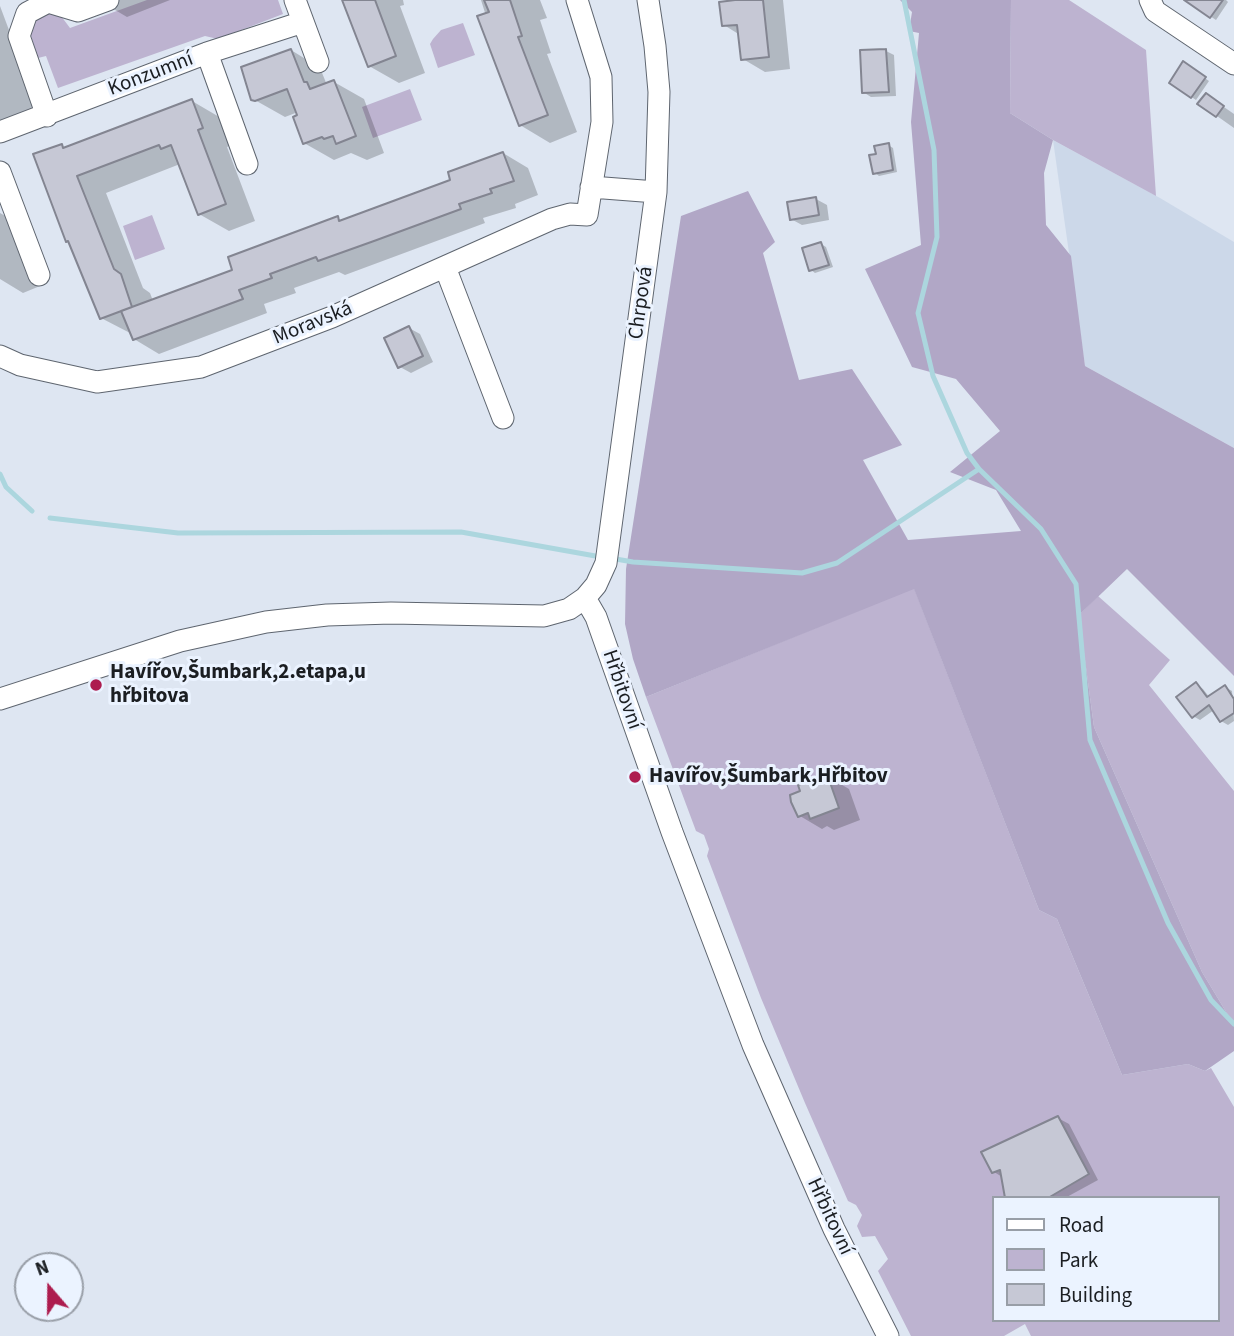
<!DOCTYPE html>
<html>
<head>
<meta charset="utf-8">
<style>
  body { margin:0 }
  #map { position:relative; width:1234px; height:1336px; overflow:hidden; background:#dee6f2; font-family:"Source Sans 3",sans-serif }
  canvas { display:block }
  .legend { position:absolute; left:992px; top:1196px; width:228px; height:126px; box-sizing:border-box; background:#ebf3ff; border:2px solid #989ea7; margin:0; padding:9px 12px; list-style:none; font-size:21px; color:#1b1e22 }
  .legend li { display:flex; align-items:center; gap:14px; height:35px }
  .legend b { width:35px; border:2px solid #989ea7 }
  .north { position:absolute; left:14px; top:1252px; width:70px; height:70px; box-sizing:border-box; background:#ebf3ff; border:2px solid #989ea7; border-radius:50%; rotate:340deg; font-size:19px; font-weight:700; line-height:28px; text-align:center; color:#1b1e22 }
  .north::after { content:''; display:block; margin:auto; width:24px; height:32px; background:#ad1c4f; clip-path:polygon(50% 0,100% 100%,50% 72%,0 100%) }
</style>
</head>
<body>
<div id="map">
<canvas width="1234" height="1336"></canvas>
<ul class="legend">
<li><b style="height:9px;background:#fff"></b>Road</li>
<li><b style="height:19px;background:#bdb3d0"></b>Park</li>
<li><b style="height:19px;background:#c6c8d5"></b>Building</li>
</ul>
<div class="north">N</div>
</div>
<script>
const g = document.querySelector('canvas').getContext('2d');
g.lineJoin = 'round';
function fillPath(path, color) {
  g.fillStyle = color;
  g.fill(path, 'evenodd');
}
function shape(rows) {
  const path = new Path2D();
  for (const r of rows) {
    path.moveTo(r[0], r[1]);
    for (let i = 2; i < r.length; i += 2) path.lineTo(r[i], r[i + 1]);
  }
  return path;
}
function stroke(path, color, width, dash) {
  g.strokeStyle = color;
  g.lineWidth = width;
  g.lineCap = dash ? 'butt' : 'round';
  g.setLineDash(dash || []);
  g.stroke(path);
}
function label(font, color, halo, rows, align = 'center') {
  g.font = font + ' "Source Sans 3",sans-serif';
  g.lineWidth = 6;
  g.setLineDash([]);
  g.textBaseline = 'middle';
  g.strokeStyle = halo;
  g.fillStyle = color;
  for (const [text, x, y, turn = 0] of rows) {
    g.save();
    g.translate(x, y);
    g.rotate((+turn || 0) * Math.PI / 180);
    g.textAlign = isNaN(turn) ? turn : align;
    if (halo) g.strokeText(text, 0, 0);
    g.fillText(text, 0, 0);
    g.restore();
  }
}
fillPath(shape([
  [1053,140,1160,198,1234,242,1234,448,1085,366]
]), '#ccd8e9');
fillPath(shape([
  [147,0,278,0,283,14,218,39,205,36,58,88,46,56,38,58,30,33,32,20,44,12,58,12,70,28],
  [1011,0,1069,0,1146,50,1156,196,1053,140,1010,113],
  [463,23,475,55,438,68,430,44,433,39,441,30],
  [410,89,422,120,373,138,362,107],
  [152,215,165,249,135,260,123,226],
  [914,588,1039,910,1057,919,1122,1075,1188,1064,1205,1071,1211,1068,1234,1107,1234,1336,1031,1336,1025,1324,1004,1336,911,1336,878,1271,888,1259,875,1236,862,1237,857,1226,862,1215,856,1205,848,1201,805,1103,761,998,707,856,709,849,704,835,696,831,646,697],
  [994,1198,1218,1198,1218,1320,994,1320],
  [1098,596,1170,660,1149,685,1234,791,1234,1025,1202,972,1094,727,1079,615]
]), '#bdb3d0');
fillPath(shape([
  [900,0,1011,0,1010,113,1053,140,1044,173,1046,225,1071,256,1085,366,1234,448,1234,676,1127,569,1079,615,1094,727,1202,972,1234,1025,1234,1051,1205,1071,1188,1064,1122,1075,1057,919,1039,910,914,589,646,697,633,659,625,624,626,569,681,216,748,191,775,242,763,253,799,380,852,369,902,445,863,460,908,540,1021,531,996,490,950,472,1000,431,956,379,912,367,865,269,921,245,911,122,919,33,909,31,912,12]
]), '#b1a7c6');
fillPath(shape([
  [98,0,170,0,127,17],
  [344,0,403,0,404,5,400,6,425,73,399,83,369,66],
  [481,0,540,0,547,18,540,20,551,53,547,54,577,132,550,143,520,125],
  [733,0,783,0,790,69,765,72,743,59,740,35,724,25],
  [1195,0,1226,0,1228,2,1216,20,1192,4],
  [0,6,40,113,0,123],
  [291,50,320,68,327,85,334,82,364,99,384,153,367,160,351,153,334,160,304,143,298,112,285,117,253,99],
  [886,51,894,55,896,96,871,97,863,92],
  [1184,64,1209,81,1196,100,1171,83],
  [1211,98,1234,114,1234,128,1200,104],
  [192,101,221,118,231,145,227,147,255,221,229,231,199,214,180,164,106,193,143,288,150,293,153,301,235,271,337,218,343,221,452,181,503,153,528,168,538,195,515,204,516,208,483,218,485,223,345,275,339,272,294,288,296,293,264,304,267,313,159,354,134,339,132,334,101,318,62,146,67,149],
  [888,145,893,148,897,172,879,176,875,173,878,155],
  [816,199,827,205,829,220,802,225,791,219],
  [0,213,9,218,40,286,23,293,0,279],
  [821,244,826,247,833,267,815,273,811,270],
  [409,328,420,334,433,362,411,373,400,367],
  [1196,684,1203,689,1210,698,1225,687,1232,691,1234,721,1228,725,1221,721,1214,710,1200,720,1193,716],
  [827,776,849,789,860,820,834,830,827,826,822,829,800,816],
  [1058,1118,1069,1124,1098,1180,1065,1198,1007,1198,1004,1178,994,1172]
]), '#0003');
stroke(shape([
  [904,0,934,150,937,237,918,313,933,376,967,453,979,469,1041,529,1076,584,1090,740,1168,923,1211,1000,1234,1024],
  [0,474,6,487,32,511],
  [50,518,178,533,461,532,601,557],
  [610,558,633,562,802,573,837,563,979,469]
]), '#acd6de', 5);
const building = shape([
  [342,0,375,0,396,56,368,67,342,0],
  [484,0,510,0,522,36,518,37,548,115,519,126,477,16,489,12,484,0],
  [735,0,763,0,769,57,741,60,737,25,722,26,719,2,735,0],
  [1184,0,1223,0,1210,18,1184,0],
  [291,49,304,82,307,82,310,89,334,80,356,136,336,144,333,136,324,139,322,137,303,144,293,117,297,115,287,89,255,101,251,100,241,67,291,49],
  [886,49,889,92,862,93,860,50,886,49],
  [1183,61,1206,77,1191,98,1169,83,1183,61],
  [1206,93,1224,106,1216,117,1197,104,1206,93],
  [192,99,203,128,198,130,226,204,198,215,171,145,161,149,159,145,77,176,114,269,121,274,132,307,100,319,68,241,66,242,33,154,62,144,63,148,192,99],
  [889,143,893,170,873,174,869,155,876,154,874,146,889,143],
  [503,152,514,181,490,189,492,193,459,204,461,209,374,241,318,261,316,257,270,274,272,278,239,290,243,299,133,340,121,311,232,270,228,257,338,216,339,221,450,180,448,172,503,152],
  [816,197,819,215,790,220,787,202,816,197],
  [821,242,829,265,809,271,802,248,821,242],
  [409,326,423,356,398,368,384,338,409,326],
  [1196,682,1207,697,1225,685,1234,699,1234,713,1220,722,1209,705,1192,718,1176,697,1196,682],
  [827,774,839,808,810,819,808,813,798,817,791,802,790,795,800,791,798,785,827,774],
  [1058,1116,1089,1174,1048,1198,1005,1198,1000,1170,992,1173,981,1152,1058,1116]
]);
fillPath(building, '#c6c8d5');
stroke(building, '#838591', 2);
const minor = shape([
  [295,0,318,62],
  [1150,0,1155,11,1234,64],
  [207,53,247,164],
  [47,116,19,36,27,13,48,2,78,11,108,0],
  [0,132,207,53,303,22],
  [0,172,39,275],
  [591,187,656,192],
  [445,267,503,418],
  [0,356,20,365,97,382,201,367,332,317,552,219,570,214,587,215,602,122,601,77,577,0],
  [585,598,596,617,672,832,753,1045,834,1229,888,1336],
  [0,699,180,641,266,622,327,615,391,613,544,616,569,609,585,598,596,585,606,563,656,192,659,92,655,46,648,0]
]);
stroke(minor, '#5e656f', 23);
stroke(minor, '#fff', 21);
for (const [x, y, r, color] of [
  [96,685,7,"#ad1c4f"],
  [635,777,7,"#ad1c4f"]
]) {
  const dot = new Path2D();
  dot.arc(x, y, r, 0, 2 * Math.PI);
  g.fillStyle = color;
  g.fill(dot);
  stroke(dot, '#ebf3ff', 2.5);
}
label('21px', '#1b1e22', '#ebf3ff', [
  ["Konzumní",151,75,-21],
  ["Chrpová",642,303,-82],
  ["Moravská",313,324,-22],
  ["Hřbitovní",621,690,71],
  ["Hřbitovní",829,1217,65]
]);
label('bold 21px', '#1b1e22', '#ebf3ff', [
  ["Havířov,Šumbark,2.etapa,u",110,673],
  ["hřbitova",110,697],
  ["Havířov,Šumbark,Hřbitov",649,777]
], 'left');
</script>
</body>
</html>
